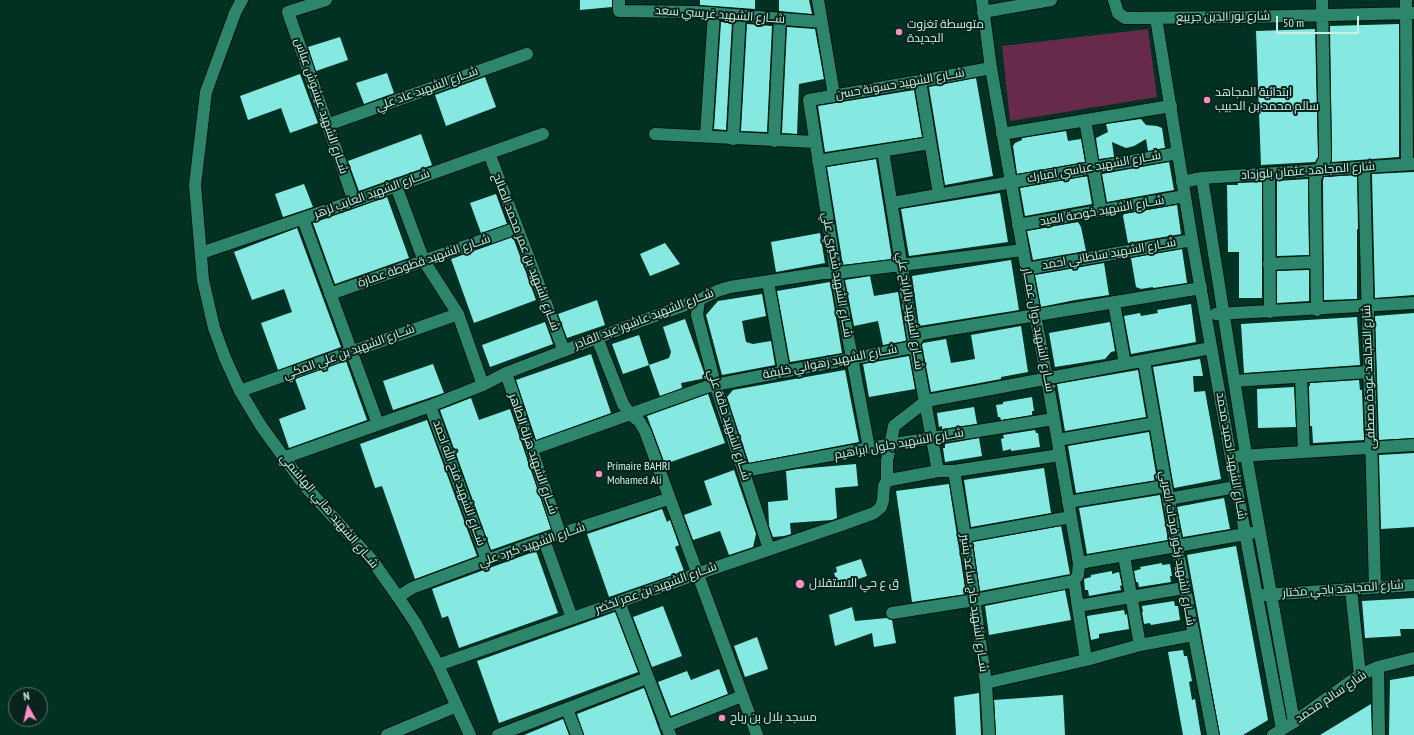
<!DOCTYPE html>
<html>
<head>
<meta charset="utf-8">
<style>
  body { margin:0 }
  #map { position:relative; width:1414px; height:735px; overflow:hidden; background:#003123; font-family:"PT Sans Narrow",sans-serif }
  canvas { display:block }
  .north { position:absolute; left:8px; top:687px; width:40px; height:40px; box-sizing:border-box; background:#09241c; border:1px solid #56766b; border-radius:50%; rotate:352deg; font-size:11px; font-weight:700; line-height:16px; text-align:center; color:#caf2e2 }
  .north::after { content:''; display:block; margin:auto; width:14px; height:18px; background:#fb8fc6; clip-path:polygon(50% 0,100% 100%,50% 72%,0 100%) }
  .scale { position:absolute; left:1276px; top:16px; width:83px; height:18px; box-sizing:border-box; border:2px solid #caf2e2; border-top:0; padding-left:5px; font-size:12px; line-height:14px; white-space:nowrap; color:#caf2e2; -webkit-text-stroke:3px #09241c; paint-order:stroke }
</style>
</head>
<body>
<div id="map">
<canvas width="1414" height="735"></canvas>
<div class="north">N</div>
<div class="scale">50 m</div>
</div>
<script>
const g = document.querySelector('canvas').getContext('2d');
g.lineJoin = 'round';
function fillPath(path, color) {
  g.fillStyle = color;
  g.fill(path, 'evenodd');
}
function shape(rows) {
  const path = new Path2D();
  for (const r of rows) {
    path.moveTo(r[0], r[1]);
    for (let i = 2; i < r.length; i += 2) path.lineTo(r[i], r[i + 1]);
  }
  return path;
}
function stroke(path, color, width, dash) {
  g.strokeStyle = color;
  g.lineWidth = width;
  g.lineCap = dash ? 'butt' : 'round';
  g.setLineDash(dash || []);
  g.stroke(path);
}
function label(font, color, halo, rows, align = 'center') {
  g.font = font + ' "PT Sans Narrow",Cairo,sans-serif';
  g.lineWidth = 4;
  g.setLineDash([]);
  g.textBaseline = 'middle';
  g.strokeStyle = halo;
  g.fillStyle = color;
  for (const [text, x, y, turn = 0] of rows) {
    g.save();
    g.translate(x, y);
    g.rotate((+turn || 0) * Math.PI / 180);
    g.textAlign = isNaN(turn) ? turn : align;
    if (halo) g.strokeText(text, 0, 0);
    g.fillText(text, 0, 0);
    g.restore();
  }
}
fillPath(shape([
  [1148,29,1157,97,1010,121,1002,46]
]), '#672a4b');
fillPath(shape([
  [580,0,612,0,612,7,580,10],
  [700,0,755,0,755,9,700,5],
  [779,0,809,0,812,14,779,11],
  [721,22,732,22,726,130,714,129],
  [747,24,772,26,767,132,741,131],
  [1399,24,1399,157,1332,162,1330,26],
  [787,27,815,29,824,79,799,84,797,134,782,133],
  [1315,29,1318,157,1315,162,1261,165,1256,31],
  [340,37,348,60,316,71,308,47],
  [387,73,394,93,364,104,356,83],
  [300,74,318,123,290,133,281,108,248,120,240,96],
  [485,77,496,107,446,126,435,95],
  [976,78,993,176,945,185,929,87],
  [914,90,922,137,825,152,818,106],
  [1141,119,1146,125,1157,126,1162,128,1165,148,1148,151,1146,139,1134,146,1126,148,1112,142,1114,157,1099,159,1096,138,1108,132,1106,124],
  [1066,131,1068,141,1081,139,1085,162,1017,174,1013,146,1015,143,1022,140,1022,138],
  [421,134,432,165,359,191,348,161],
  [876,159,892,259,843,265,827,167],
  [1169,162,1174,190,1107,202,1102,174],
  [1414,172,1414,295,1375,298,1372,174],
  [1357,175,1358,229,1357,229,1357,299,1324,300,1323,181,1324,177],
  [1087,176,1092,204,1025,216,1020,188],
  [1308,179,1309,255,1277,256,1277,181],
  [1262,182,1262,298,1239,298,1239,252,1228,252,1227,185,1238,185,1238,183],
  [304,184,313,207,283,217,275,194],
  [1000,193,1008,242,909,256,901,209],
  [496,194,507,224,481,233,470,203],
  [387,197,409,258,335,284,313,223],
  [1177,205,1181,234,1128,243,1123,216,1124,214],
  [1078,222,1081,227,1086,251,1033,260,1027,231],
  [297,228,341,347,278,370,261,323,292,312,284,289,252,300,234,252],
  [820,233,825,263,776,272,771,242],
  [513,237,536,300,474,323,451,259],
  [665,243,680,264,650,276,640,254],
  [1182,249,1187,283,1153,288,1153,287,1141,289,1136,287,1131,258],
  [1011,260,1019,310,919,326,912,276],
  [1104,263,1109,295,1075,300,1041,307,1035,275],
  [1309,270,1309,301,1277,303,1277,271],
  [870,276,874,296,898,292,906,340,905,341,883,345,878,321,854,326,845,280],
  [830,282,842,353,790,362,777,291],
  [762,294,766,316,742,321,746,342,753,344,771,341,775,365,722,375,706,315,718,301],
  [597,300,605,325,567,338,558,314],
  [1191,304,1196,342,1131,354,1124,316,1140,313,1141,316,1158,313,1157,310],
  [1414,313,1414,438,1379,440,1375,316],
  [1357,317,1360,365,1244,373,1241,324],
  [685,319,706,378,681,383,682,388,660,396,649,365,669,358,671,352,663,327],
  [545,322,553,344,490,367,482,345],
  [1110,322,1115,351,1111,352,1105,359,1055,367,1049,333],
  [1021,326,1028,372,1001,377,1001,379,931,392,922,345,923,343,946,339,951,363,975,359,971,335],
  [639,335,649,365,623,374,612,344],
  [591,354,611,413,536,440,516,380],
  [909,356,915,389,869,397,863,364],
  [1200,359,1203,376,1193,376,1194,392,1205,391,1221,479,1174,488,1153,367],
  [346,361,367,420,289,448,279,419,306,409,295,379],
  [433,364,444,393,393,410,383,381],
  [845,370,859,442,749,463,727,397,733,390],
  [1138,370,1146,417,1065,431,1057,384],
  [1359,380,1360,390,1362,390,1364,440,1313,443,1312,426,1310,426,1309,386,1310,386,1310,383],
  [1294,387,1296,427,1258,428,1257,389],
  [708,394,725,443,665,464,647,416],
  [1032,397,1034,411,1032,411,1032,415,1001,420,1000,417,998,417,996,405,1003,404,1003,402],
  [471,398,479,420,510,409,551,529,491,550,440,410],
  [974,407,977,424,942,429,942,426,939,427,937,413],
  [427,420,477,556,415,579,382,486,375,488,360,444],
  [1035,430,1036,433,1038,433,1040,447,1011,451,1011,449,1003,451,1001,439,1004,438,1003,435],
  [1149,432,1157,480,1076,493,1068,446],
  [979,438,982,456,945,462,943,448,945,448,945,444],
  [1414,453,1414,527,1381,529,1379,455],
  [856,464,858,486,835,488,837,518,832,520,790,523,791,534,784,536,773,537,769,526,768,502,788,500,786,471,798,469],
  [1044,468,1051,513,971,527,964,480],
  [734,470,756,534,753,547,729,555,720,531,693,540,684,515,712,505,704,481],
  [949,484,966,594,912,602,896,491],
  [1160,495,1168,540,1087,554,1079,508],
  [1224,498,1230,529,1183,537,1177,507],
  [662,509,667,522,670,520,679,545,675,547,684,571,609,597,587,534],
  [1061,526,1070,574,980,591,973,542],
  [1236,546,1268,720,1243,735,1220,735,1187,555],
  [536,551,558,613,459,648,448,616,442,618,432,589],
  [861,559,867,576,840,585,839,581,837,581,834,573,837,572,836,567],
  [1162,563,1162,565,1170,564,1172,576,1170,576,1171,582,1139,587,1138,582,1136,582,1134,571,1141,569,1140,567],
  [1112,571,1112,574,1119,572,1122,585,1120,586,1121,590,1089,596,1088,590,1085,590,1084,579,1091,577,1091,575],
  [1065,590,1071,620,989,635,985,606],
  [1414,598,1414,629,1400,629,1401,636,1365,638,1362,601],
  [1174,601,1175,606,1178,606,1180,620,1151,625,1150,623,1144,624,1142,612,1143,612,1142,606],
  [663,606,682,656,652,667,633,617],
  [852,607,855,621,887,618,892,620,896,643,874,647,872,633,835,646,829,615],
  [1124,610,1125,615,1127,614,1129,629,1099,634,1099,638,1091,640,1087,616],
  [615,612,638,672,499,723,477,661],
  [757,637,768,669,745,677,734,646],
  [1183,650,1184,656,1187,656,1192,681,1189,682,1192,700,1195,699,1201,735,1183,735,1168,652],
  [719,669,728,694,671,716,658,682,687,671,691,680],
  [1414,676,1414,735,1389,735,1390,680],
  [644,688,661,735,584,735,577,714],
  [979,693,981,735,956,735,954,697],
  [1063,695,1065,735,996,735,994,700],
  [1371,704,1372,735,1320,735,1338,724],
  [563,719,569,735,524,735]
]), '#86e9e1');
const minor = shape([
  [242,0,235,13,206,92,195,185,203,280,214,328,225,358,240,391,261,426,304,485,372,560,398,597,416,624,438,665,470,735],
  [326,0,288,12,354,201],
  [619,0,619,11,696,12,821,22],
  [818,0,834,95],
  [982,0,991,68,1023,250,1047,379,1079,563,1078,575,1074,581,1086,660],
  [1114,0,1118,13,1125,18,1245,17,1414,13],
  [1406,0,1407,164],
  [983,12,1051,0],
  [1156,18,1192,240,1231,458,1282,729],
  [920,81,939,194],
  [1085,120,1101,211],
  [327,125,527,54],
  [655,134,815,142],
  [1002,134,1171,106],
  [706,136,714,13],
  [733,139,740,15],
  [774,141,780,19],
  [883,151,914,343,938,471],
  [489,153,564,351],
  [818,161,930,143],
  [1364,167,1375,587],
  [1269,173,1270,312],
  [1202,178,1246,455,1294,722],
  [1182,182,1202,178,1414,164],
  [396,186,424,261,458,314,483,385],
  [892,203,1178,153],
  [303,219,378,424],
  [1018,225,1185,196],
  [201,253,354,201,543,134],
  [1269,264,1316,262],
  [1026,269,1192,240],
  [768,282,784,371],
  [330,294,517,228],
  [699,300,697,315,715,384,769,549],
  [1114,303,1125,364],
  [1317,310,1315,180,1317,174,1325,159,1325,150,1322,0],
  [1216,314,1414,303],
  [597,338,623,404,630,414,639,421,645,431,757,735],
  [1144,361,1177,547,1213,735],
  [506,373,560,534],
  [1301,376,1304,452],
  [1234,381,1368,372],
  [240,391,458,314],
  [430,406,487,560],
  [1058,440,1155,423],
  [869,448,836,273,809,100,920,81,991,68],
  [532,449,709,386,908,348,914,343,920,334,1201,288],
  [1240,456,1414,445],
  [283,458,430,406,483,385,506,373,636,323,699,300,717,291,730,287,823,273,836,273,1023,250],
  [744,471,869,448,1054,419],
  [954,471,965,536,986,683,989,735],
  [887,481,887,461,894,426,926,401,1211,348],
  [1168,499,1236,487],
  [1068,502,1166,486],
  [965,536,1071,517],
  [544,540,572,618],
  [1124,556,1140,645],
  [1079,563,1251,533],
  [1351,589,1360,675],
  [1264,595,1414,585],
  [398,597,412,588,420,585,487,560,560,534,668,499],
  [619,602,670,735],
  [1078,606,1184,588],
  [892,613,975,600,1074,581],
  [438,665,619,602,697,574,841,525,874,513,881,507,883,500,884,486,887,481,890,480,938,471,954,471,1060,455],
  [1378,667,1379,735],
  [986,683,1086,660,1140,645,1193,635],
  [567,709,577,735],
  [666,726,742,696],
  [387,735,457,706],
  [498,735,647,678],
  [1273,735,1294,722,1360,675,1378,667,1414,658]
]);
stroke(minor, '#00160e', 14);
stroke(minor, '#2d866b', 12);
for (const [x, y, r, color] of [
  [899,32,4,"#fb8fc6"],
  [1207,100,4,"#fb8fc6"],
  [599,474,4,"#fb8fc6"],
  [800,584,5,"#fb8fc6"],
  [722,718,4,"#fb8fc6"]
]) {
  const dot = new Path2D();
  dot.arc(x, y, r, 0, 2 * Math.PI);
  g.fillStyle = color;
  g.fill(dot);
  stroke(dot, '#09241c', 1.5);
}
label('12px', '#caf2e2', '#09241c', [
  ["شــارع الشهيد غريسي سعد",720,15,4],
  ["شارع نور الدين جريبع",1223,17,-1],
  ["شــارع الشهيد حسونة حسن",900,84,-10],
  ["شــارع الشهيد عاد علي",427,89,-20],
  ["شــارع الشهيد عيشوش عباس",321,106,71],
  ["شــارع الشهيد عباسي امبارك",1094,167,-10],
  ["شارع المجاهد عثمان بلوزداد",1308,171,-4],
  ["شــارع الشهيد العايب لزهر",372,194,-20],
  ["شــارع الشهيد خوصة العيد",1102,211,-10],
  ["شــارع الشهيد بن عمر محمد الصالح",526,252,69],
  ["شــارع الشهيد سلطاني احمد",1109,254,-10],
  ["شــارع الشهيد قطوطة عمارة",424,261,-19],
  ["شــارع الشهيد شكيري علي",837,275,80],
  ["شــارع الشهيد بالرابح علي",910,311,81],
  ["شــارع الشهيد عاشور عبد القادر",644,319,-21],
  ["شــارع الشهيد دوال عمـــار",1038,330,79],
  ["شــارع الشهيد بن علي المكي",349,352,-20],
  ["شــارع الشهيد زهواني خليفة",830,362,-11],
  ["شارع المجاهد عودة مصطفى",1369,377,-92],
  ["شــارع الشهيد حاقة علي",729,425,72],
  ["شــارع الشهيد جلول ابراهيم",899,444,-10],
  ["شــارع الشهيد هزلة الطاهر",533,454,71],
  ["شــارع الشهيد احميد محمد",1231,456,80],
  ["شــارع الشهيد فتح الله احمد",459,483,70],
  ["شــارع الشهيد هاني الهاشمي",329,511,50],
  ["شــارع الشهيد كيرد علي",532,545,-19],
  ["شــارع الشهيد زكور فرحات العربي",1177,548,80],
  ["شــارع الشهيد بن عمر لخضر",656,588,-20],
  ["شارع المجاهد باجي مختار",1343,589,-4],
  ["شــارع الشهيد حاج ساعد بشير",974,603,82],
  ["شارع سالم محمد",1331,697,-34]
]);
label('12px', '#caf2e2', '#09241c', [
  ["متوسطة تغزوت",907,25],
  ["الجديدة",907,39],
  ["ابتدائية المجاهد",1215,93],
  ["سالم محمد بن الحبيب",1215,107],
  ["Primaire BAHRI",607,467],
  ["Mohamed Ali",607,481],
  ["ق ع حي الاستقلال",809,584],
  ["مسجد بلال بن رباح",730,718]
], 'left');
</script>
</body>
</html>
